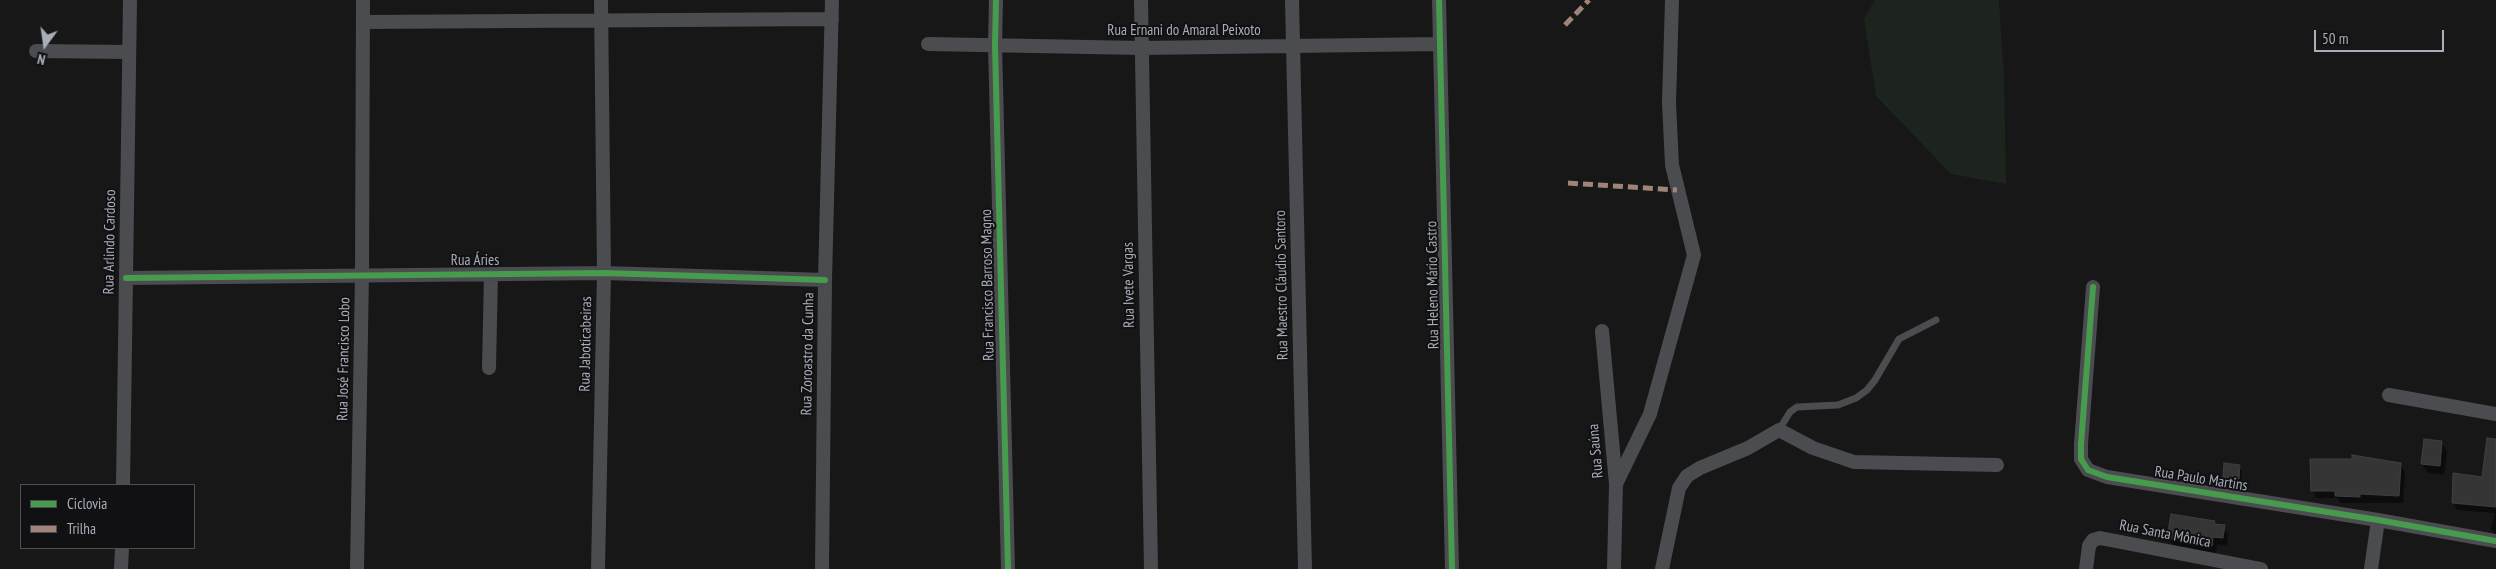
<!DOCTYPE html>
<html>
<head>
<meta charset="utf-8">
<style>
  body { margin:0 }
  #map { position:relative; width:2496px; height:569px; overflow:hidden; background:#171717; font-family:"PT Sans Narrow",sans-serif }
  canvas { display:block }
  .legend { position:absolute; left:20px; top:484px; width:175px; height:65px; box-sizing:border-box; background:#111113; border:1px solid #4d4f55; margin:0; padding:6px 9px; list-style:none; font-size:15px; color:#a8adb8 }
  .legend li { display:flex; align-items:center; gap:10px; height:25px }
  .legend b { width:25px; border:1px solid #4d4f55 }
  .north { position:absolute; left:20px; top:20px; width:50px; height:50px; -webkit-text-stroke:4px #111113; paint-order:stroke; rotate:194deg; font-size:14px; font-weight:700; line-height:20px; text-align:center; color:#a8adb8 }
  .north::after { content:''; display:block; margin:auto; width:18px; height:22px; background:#a8adb8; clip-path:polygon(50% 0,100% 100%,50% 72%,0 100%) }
  .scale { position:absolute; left:2314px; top:30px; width:130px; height:22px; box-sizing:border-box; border:2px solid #a8adb8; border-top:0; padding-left:6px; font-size:15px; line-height:18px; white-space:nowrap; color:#a8adb8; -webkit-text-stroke:4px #111113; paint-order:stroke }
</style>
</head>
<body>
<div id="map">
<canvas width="2496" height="569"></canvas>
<ul class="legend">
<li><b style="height:6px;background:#469c4c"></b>Ciclovia</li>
<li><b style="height:6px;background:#a18479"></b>Trilha</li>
</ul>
<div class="north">N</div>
<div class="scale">50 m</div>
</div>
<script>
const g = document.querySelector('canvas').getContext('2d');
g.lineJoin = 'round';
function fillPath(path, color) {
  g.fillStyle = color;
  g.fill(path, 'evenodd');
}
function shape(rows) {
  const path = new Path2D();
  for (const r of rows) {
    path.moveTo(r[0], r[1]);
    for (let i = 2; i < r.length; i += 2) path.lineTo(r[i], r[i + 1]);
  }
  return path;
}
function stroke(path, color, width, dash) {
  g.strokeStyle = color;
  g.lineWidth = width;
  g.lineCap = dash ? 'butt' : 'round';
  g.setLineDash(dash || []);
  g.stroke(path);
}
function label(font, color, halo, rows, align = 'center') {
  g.font = font + ' "PT Sans Narrow",sans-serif';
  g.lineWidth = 4;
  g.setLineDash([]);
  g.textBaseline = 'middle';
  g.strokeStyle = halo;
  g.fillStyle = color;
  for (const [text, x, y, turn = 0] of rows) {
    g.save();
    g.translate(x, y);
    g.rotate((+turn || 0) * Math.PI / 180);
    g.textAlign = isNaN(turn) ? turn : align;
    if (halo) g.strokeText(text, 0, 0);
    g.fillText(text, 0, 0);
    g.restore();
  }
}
fillPath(shape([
  [1875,0,1999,0,2004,79,2006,184,1951,174,1876,96,1864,19]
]), '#1d241e');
fillPath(shape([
  [2441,442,2447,451,2444,475,2428,473,2422,464],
  [2496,458,2496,536,2491,529,2495,513,2457,510,2453,503,2483,478],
  [2400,464,2405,472,2403,503,2341,503,2338,498,2316,498,2312,491],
  [2239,466,2242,470,2241,483,2227,481,2224,477],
  [2214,522,2216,525,2224,527,2228,535,2227,546,2217,544,2216,553,2173,545,2168,537]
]), '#0007');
const building = shape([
  [2487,438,2496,439,2496,507,2452,503,2453,473,2482,477,2487,438],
  [2424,439,2442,441,2440,466,2421,464,2424,439],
  [2352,455,2401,463,2399,496,2360,494,2360,497,2335,496,2335,491,2311,491,2310,459,2352,459,2352,455],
  [2224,463,2240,465,2239,479,2223,477,2224,463],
  [2171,514,2215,521,2214,524,2225,525,2223,538,2213,537,2212,546,2167,538,2171,514]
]);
fillPath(building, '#353536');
stroke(building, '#3f4043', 1);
stroke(shape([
  [1779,430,1790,412,1797,407,1838,405,1856,398,1867,390,1875,380,1899,339,1936,320]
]), '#4b4c50', 7);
stroke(shape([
  [996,0,995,45,1008,569],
  [1141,0,1151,569],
  [1292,0,1305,569],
  [1439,0,1452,569],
  [363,22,832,19],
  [928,44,1141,48,1440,44],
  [36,51,129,52],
  [126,278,604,273,825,280],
  [2093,287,2081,444,2081,459,2088,470,2107,477,2378,520,2496,541],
  [1602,331,1616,484,1614,569],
  [489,368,491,274],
  [2389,395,2496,414],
  [1616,484,1650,414,1694,255,1672,165,1669,103,1672,0],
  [123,485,130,0],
  [121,569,122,548],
  [357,569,362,274,363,0],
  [598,569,604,273,601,0],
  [822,569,825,280,832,0],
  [1662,569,1679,488,1687,476,1700,468,1748,448,1779,430,1813,448,1854,462,1997,465],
  [2086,569,2089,546,2093,540,2100,538,2261,569],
  [2371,569,2378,520]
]), '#4b4c50', 14);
stroke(shape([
  [1565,25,1589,0],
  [1568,183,1677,190]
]), '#a18479', 5, [10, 5]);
stroke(shape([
  [996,0,995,45,1008,569],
  [1439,0,1452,569],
  [126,278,604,273,825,280],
  [2093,287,2081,444,2081,459,2088,470,2107,477,2378,520,2496,541]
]), '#469c4c', 6);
label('15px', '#a8adb8', '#111113', [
  ["Rua Ernani do Amaral Peixoto",1184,31],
  ["Rua Arlindo Cardoso",110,242,-89],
  ["Rua Áries",475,261],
  ["Rua Francisco Barroso Magno",988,285,-91],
  ["Rua Ivete Vargas",1129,285,-91],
  ["Rua Maestro Cláudio Santoro",1282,285,-91],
  ["Rua Heleno Mário Castro",1433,285,-91],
  ["Rua Jaboticabeiras",586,344,-89],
  ["Rua Zoroastro da Cunha",808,354,-89],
  ["Rua José Francisco Lobo",344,359,-89],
  ["Rua Saúna",1596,451,-95],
  ["Rua Paulo Martins",2201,479,9],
  ["Rua Santa Mônica",2165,534,11]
]);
</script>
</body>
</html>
